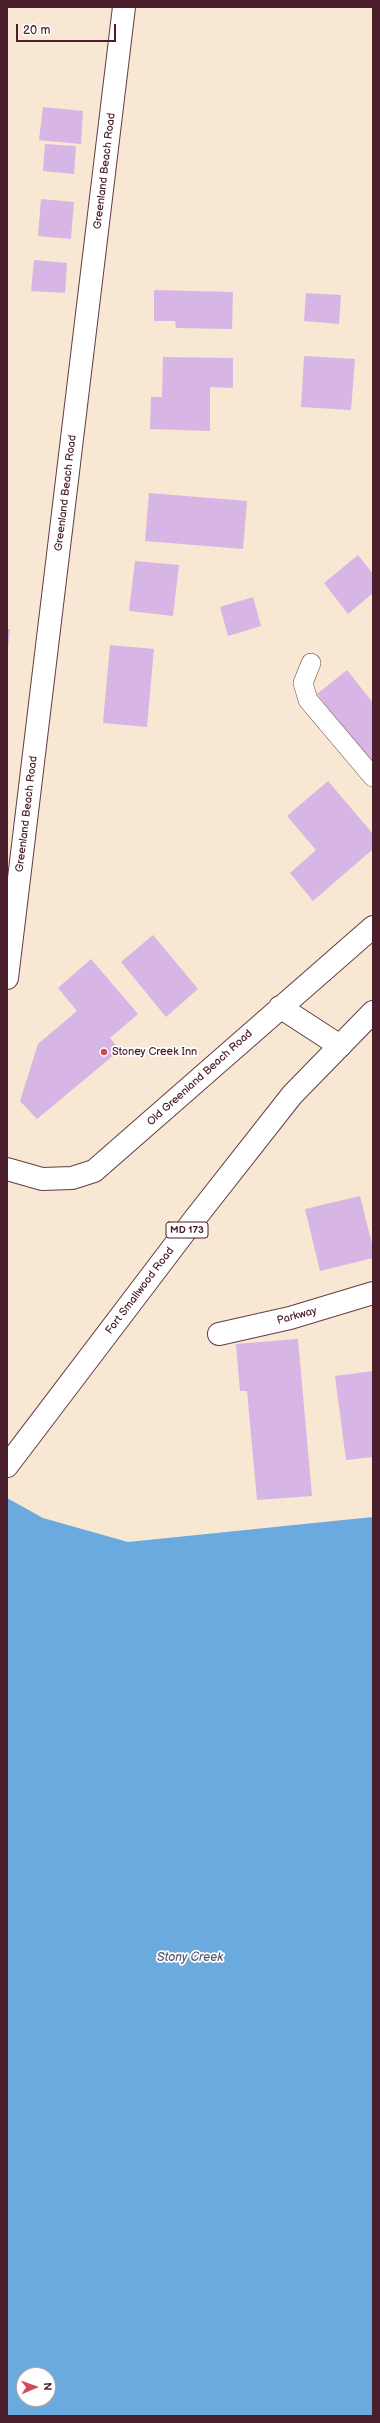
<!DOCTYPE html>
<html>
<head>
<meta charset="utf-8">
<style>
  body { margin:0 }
  #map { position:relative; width:380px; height:2423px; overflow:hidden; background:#f7e7d3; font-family:"Balsamiq Sans",sans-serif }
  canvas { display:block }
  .frame { position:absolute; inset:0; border:8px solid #4a1f2b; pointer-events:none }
  .north { position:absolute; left:16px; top:2367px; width:40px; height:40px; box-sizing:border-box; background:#fff; border:1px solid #b7a5aa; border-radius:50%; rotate:88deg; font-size:11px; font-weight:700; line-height:16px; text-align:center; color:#4a1f2b }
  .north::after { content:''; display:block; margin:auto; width:14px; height:18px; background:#d1495b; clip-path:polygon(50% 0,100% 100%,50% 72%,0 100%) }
  .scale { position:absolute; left:16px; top:24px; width:100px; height:18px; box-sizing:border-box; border:2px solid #4a1f2b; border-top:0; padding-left:5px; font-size:12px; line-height:14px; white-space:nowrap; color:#4a1f2b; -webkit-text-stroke:3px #fff; paint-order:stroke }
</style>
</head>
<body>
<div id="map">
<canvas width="380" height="2423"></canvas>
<div class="frame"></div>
<div class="north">N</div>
<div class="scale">20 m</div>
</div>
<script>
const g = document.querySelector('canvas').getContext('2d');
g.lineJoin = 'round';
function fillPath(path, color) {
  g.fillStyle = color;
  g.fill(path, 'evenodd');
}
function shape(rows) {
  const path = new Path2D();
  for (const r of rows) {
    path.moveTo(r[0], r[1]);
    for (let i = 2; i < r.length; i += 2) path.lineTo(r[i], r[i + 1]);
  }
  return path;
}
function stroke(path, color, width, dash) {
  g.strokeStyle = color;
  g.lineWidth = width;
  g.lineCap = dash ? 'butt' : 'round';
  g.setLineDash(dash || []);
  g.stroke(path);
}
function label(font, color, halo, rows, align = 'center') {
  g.font = font + ' "Balsamiq Sans",sans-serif';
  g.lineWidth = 3.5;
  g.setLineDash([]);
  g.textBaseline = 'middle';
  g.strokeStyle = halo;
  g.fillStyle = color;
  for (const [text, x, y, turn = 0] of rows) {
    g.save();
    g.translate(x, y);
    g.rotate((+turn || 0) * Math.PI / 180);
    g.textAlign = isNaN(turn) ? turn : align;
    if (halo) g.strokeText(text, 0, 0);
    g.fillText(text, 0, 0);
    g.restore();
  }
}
fillPath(shape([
  [7,1498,43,1518,128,1542,373,1517,373,2416,7,2416],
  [24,2375,48,2375,48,2399,24,2399]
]), '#6baade');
fillPath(shape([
  [43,107,83,111,81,144,39,140],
  [45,144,76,146,74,174,43,171],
  [41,199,74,202,71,239,38,236],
  [34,260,67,263,65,293,31,291],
  [154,290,233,292,232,329,176,328,175,321,154,321],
  [306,293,341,295,339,324,304,321],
  [304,356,355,359,351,410,301,407],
  [163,357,233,358,233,388,210,387,210,431,150,429,151,397,162,397],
  [149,493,247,501,243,549,145,541],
  [358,555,373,574,373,593,348,614,324,583],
  [135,561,179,565,173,616,129,611],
  [253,597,261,626,228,636,220,607],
  [7,629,10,629,8,649,7,649],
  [110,645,154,649,147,727,103,723],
  [347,670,373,703,373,764,317,694],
  [328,781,373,834,373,849,313,901,290,873,316,850,287,816],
  [153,935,198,989,166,1017,121,962],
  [91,959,138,1014,110,1038,120,1050,37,1119,20,1101,38,1044,77,1011,58,988],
  [360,1196,373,1248,373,1258,320,1271,305,1209],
  [298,1339,312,1496,257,1500,247,1391,240,1391,236,1344],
  [373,1371,373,1457,346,1460,335,1376]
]), '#d7b5e5');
const service = shape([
  [311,663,303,683,308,700,373,777]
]);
const minor = shape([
  [7,978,124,7],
  [280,1007,340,1046],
  [7,1169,42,1179,72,1178,94,1171,373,927],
  [219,1334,290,1318,373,1293]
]);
const primary = shape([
  [7,1466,193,1221,292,1095,373,1012]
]);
stroke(service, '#643d44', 20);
stroke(minor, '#643d44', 24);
stroke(primary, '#643d44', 24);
stroke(service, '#fff', 19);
stroke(minor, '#fff', 22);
stroke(primary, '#fff', 22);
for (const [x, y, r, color] of [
  [104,1052,4,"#d1495b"]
]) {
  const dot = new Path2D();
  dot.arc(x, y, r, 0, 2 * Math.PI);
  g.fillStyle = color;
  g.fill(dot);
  stroke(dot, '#fff', 1.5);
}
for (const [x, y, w] of [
  [187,1230,42]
]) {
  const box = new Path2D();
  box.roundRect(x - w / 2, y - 8, w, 16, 3);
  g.fillStyle = '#fff';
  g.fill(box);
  stroke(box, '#4a1f2b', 1);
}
label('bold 10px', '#4a1f2b', null, [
  ["MD 173",187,1230]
]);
label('11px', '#4a1f2b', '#fff', [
  ["Greenland Beach Road",105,171,-83],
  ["Greenland Beach Road",66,493,-83],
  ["Greenland Beach Road",27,814,-83],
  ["Old Greenland Beach Road",200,1078,-42],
  ["Fort Smallwood Road",140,1291,-53],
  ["Parkway",297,1316,-15]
]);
label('11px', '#4a1f2b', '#fff', [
  ["Stoney Creek Inn",112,1052]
], 'left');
label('italic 12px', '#575773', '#fff', [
  ["Stony Creek",190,1958]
]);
</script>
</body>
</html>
